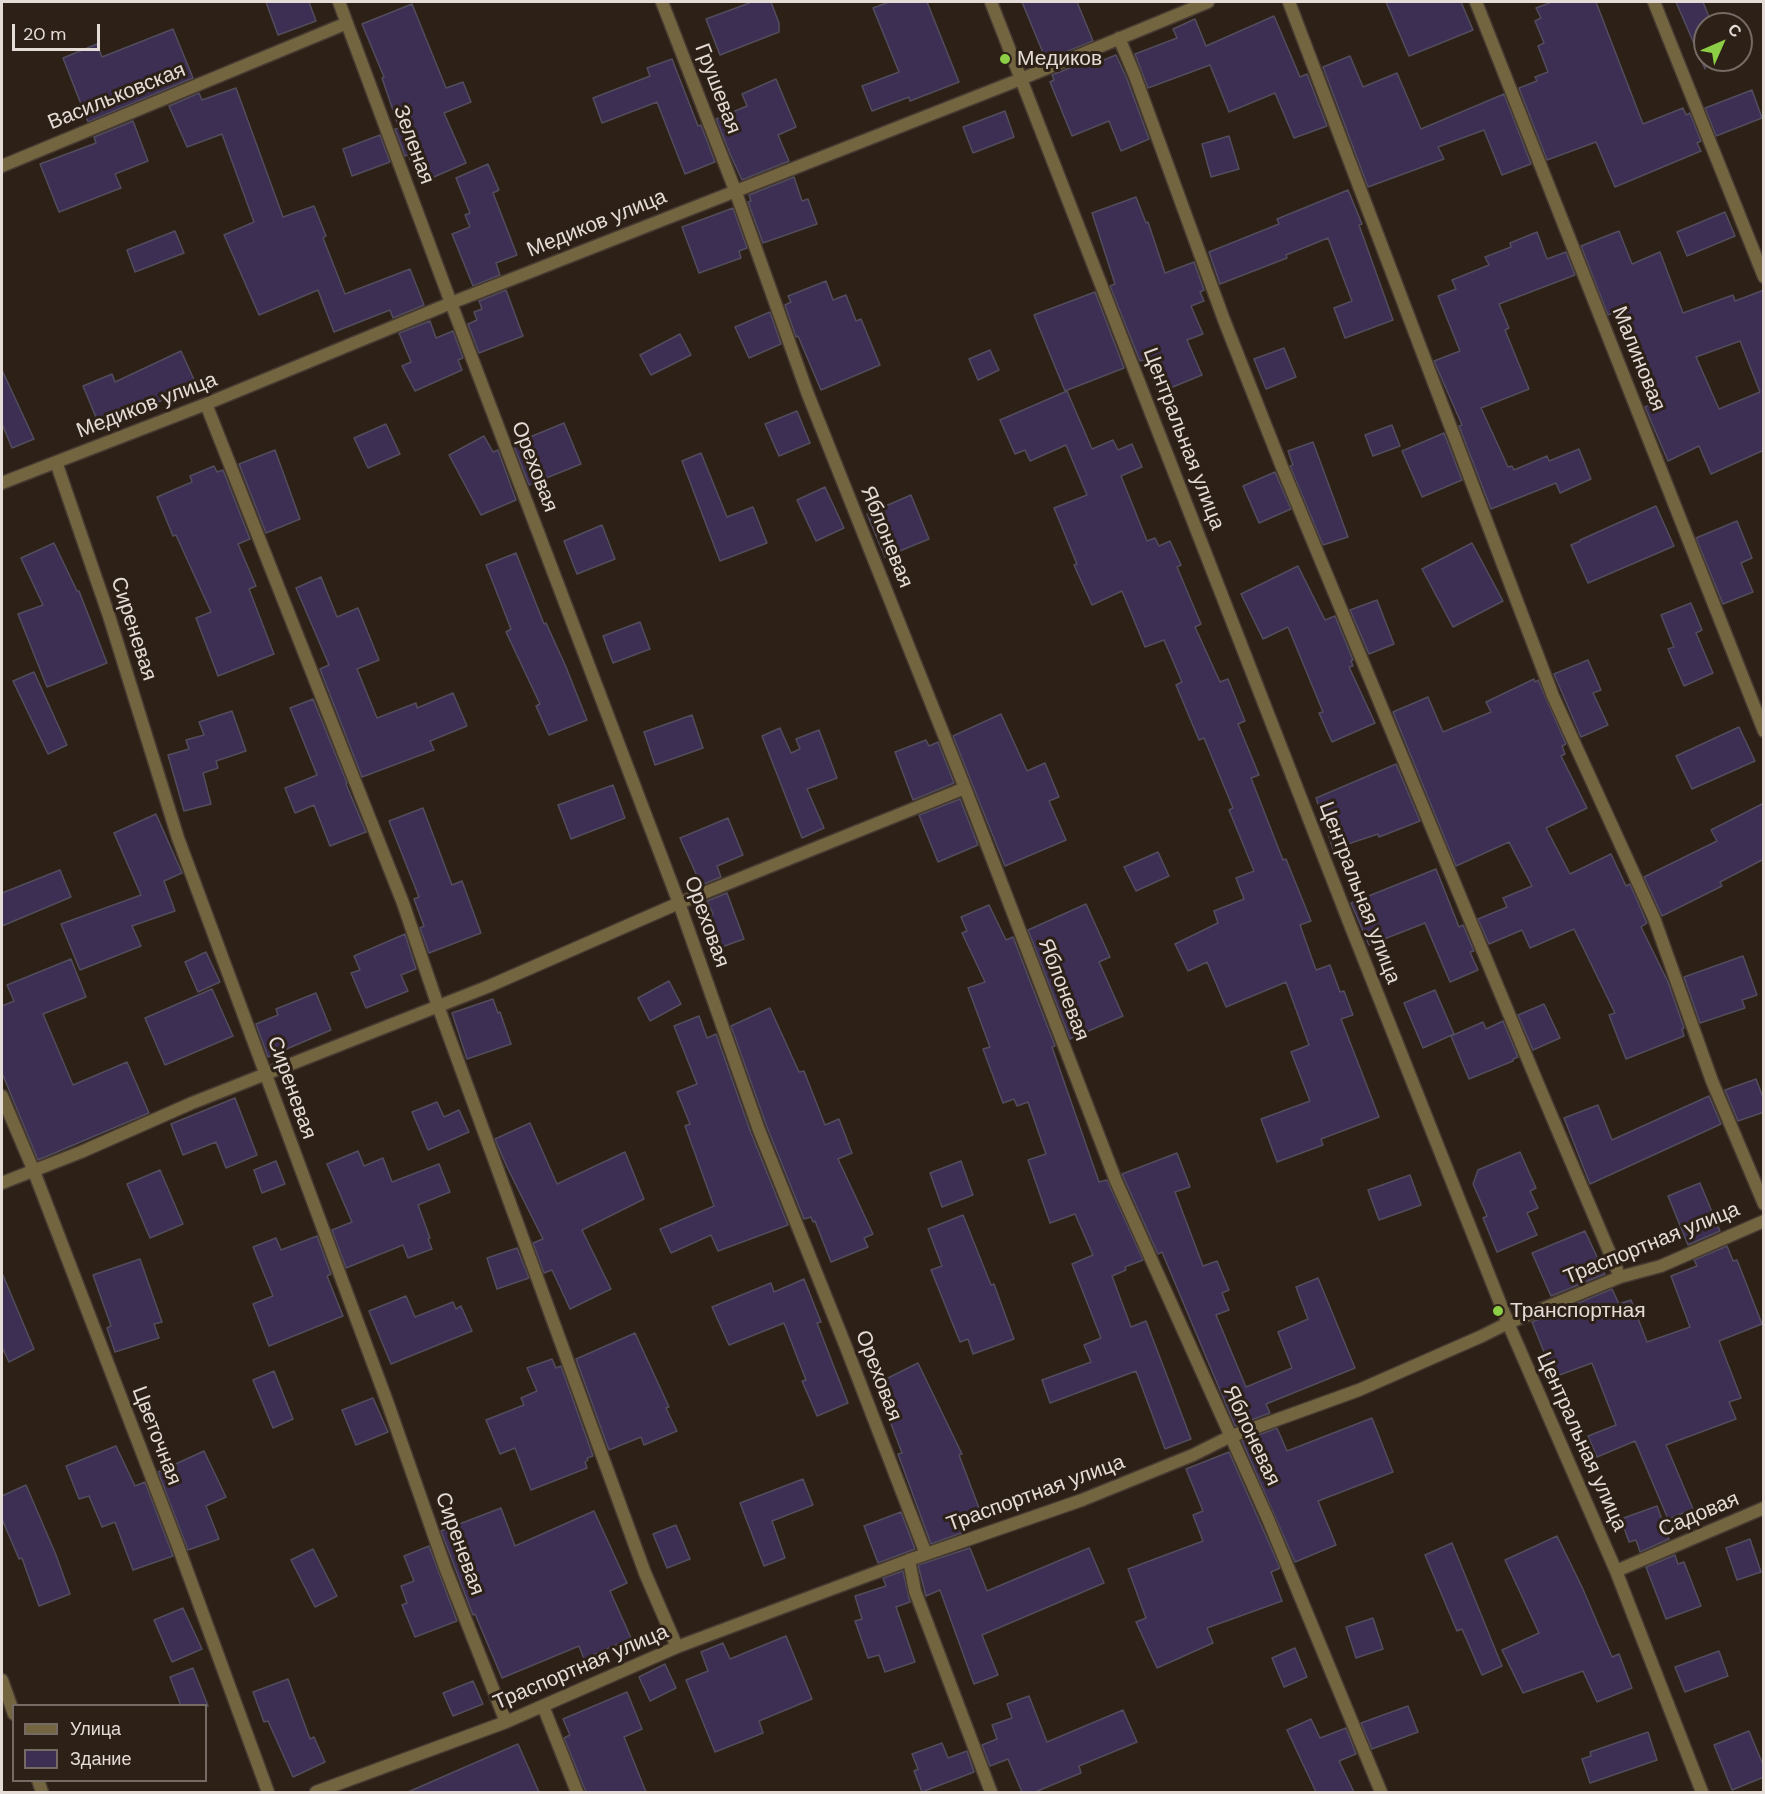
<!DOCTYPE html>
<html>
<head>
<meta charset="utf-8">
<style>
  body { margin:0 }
  #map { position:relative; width:1765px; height:1794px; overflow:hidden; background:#2c2017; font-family:"DM Sans",sans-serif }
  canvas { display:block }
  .frame { position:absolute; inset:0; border:3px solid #e5dcd7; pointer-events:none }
  .legend { position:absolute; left:12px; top:1704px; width:195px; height:78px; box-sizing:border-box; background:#2c2017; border:2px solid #766b64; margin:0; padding:8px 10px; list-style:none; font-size:18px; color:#e5dcd7 }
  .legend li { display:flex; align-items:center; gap:12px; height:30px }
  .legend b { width:30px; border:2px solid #766b64 }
  .north { position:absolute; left:1693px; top:12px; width:60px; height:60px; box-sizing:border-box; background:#2c2017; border:2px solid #766b64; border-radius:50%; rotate:45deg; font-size:16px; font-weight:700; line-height:24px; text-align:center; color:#e5dcd7 }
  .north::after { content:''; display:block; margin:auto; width:21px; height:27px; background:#8cce45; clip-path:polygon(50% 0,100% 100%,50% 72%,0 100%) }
  .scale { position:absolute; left:12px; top:24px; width:88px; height:27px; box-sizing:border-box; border:3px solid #e5dcd7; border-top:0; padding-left:8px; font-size:18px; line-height:21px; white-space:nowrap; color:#e5dcd7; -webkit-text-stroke:4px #2c2017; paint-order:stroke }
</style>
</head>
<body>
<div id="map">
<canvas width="1765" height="1794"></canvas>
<div class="frame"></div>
<ul class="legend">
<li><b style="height:8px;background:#736540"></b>Улица</li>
<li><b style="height:16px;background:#3d2f54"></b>Здание</li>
</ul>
<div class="north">С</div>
<div class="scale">20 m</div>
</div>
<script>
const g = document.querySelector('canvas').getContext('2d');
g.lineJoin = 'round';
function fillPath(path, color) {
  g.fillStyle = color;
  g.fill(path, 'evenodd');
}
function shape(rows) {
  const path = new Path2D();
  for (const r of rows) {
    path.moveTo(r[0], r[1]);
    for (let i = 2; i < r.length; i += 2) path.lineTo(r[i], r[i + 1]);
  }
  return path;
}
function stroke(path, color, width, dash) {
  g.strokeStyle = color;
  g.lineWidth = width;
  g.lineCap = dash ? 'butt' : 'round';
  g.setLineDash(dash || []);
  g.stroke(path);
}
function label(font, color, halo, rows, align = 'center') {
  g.font = font + ' "DM Sans",sans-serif';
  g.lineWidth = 6;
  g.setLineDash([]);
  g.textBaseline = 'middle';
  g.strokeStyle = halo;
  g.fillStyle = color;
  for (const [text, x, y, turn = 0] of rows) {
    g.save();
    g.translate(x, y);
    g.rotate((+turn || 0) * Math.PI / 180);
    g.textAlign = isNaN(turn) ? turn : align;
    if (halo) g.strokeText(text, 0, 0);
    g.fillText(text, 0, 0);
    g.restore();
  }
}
const building = shape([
  [266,2,309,2,316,21,278,35,266,2],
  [752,2,771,2,779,23,779,32,720,55,706,19,752,2],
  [889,2,927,2,959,82,910,101,909,97,872,111,862,86,899,72,873,8,889,2],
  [1022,2,1077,2,1093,41,1046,60,1022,2],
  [1386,2,1461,2,1473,30,1409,56,1386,2],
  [1552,2,1596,2,1643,124,1683,108,1686,115,1690,113,1701,141,1697,143,1701,151,1615,187,1596,142,1547,160,1519,88,1537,81,1535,77,1548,72,1538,46,1544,43,1535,21,1541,18,1536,8,1552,2],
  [1676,2,1703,2,1712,24,1705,24,1705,69,1676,2],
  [412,4,446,88,463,82,471,102,444,113,466,163,420,183,408,155,405,156,395,129,399,128,382,78,384,77,362,24,412,4],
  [1274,16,1300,77,1307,74,1327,126,1294,138,1275,93,1229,112,1210,65,1148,88,1135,54,1177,38,1173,29,1195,19,1206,46,1274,16],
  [173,29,193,78,88,122,63,58,97,44,102,57,173,29],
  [1116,55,1127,79,1149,139,1121,151,1109,121,1072,136,1050,82,1054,80,1052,75,1099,56,1101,61,1116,55],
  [1350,56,1363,87,1397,73,1421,129,1504,94,1531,164,1502,175,1484,130,1438,147,1444,159,1368,187,1323,67,1350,56],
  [672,59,698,126,701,125,715,162,685,174,657,102,602,123,593,98,650,76,647,68,672,59],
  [776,79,796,127,778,135,789,161,742,180,731,156,716,119,747,106,742,94,776,79],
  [236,88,283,217,314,206,326,236,323,238,345,294,410,269,424,305,393,318,390,310,334,332,318,290,259,315,224,235,254,222,222,134,187,147,169,106,199,93,202,100,236,88],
  [1752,90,1762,118,1716,136,1705,108,1752,90],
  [1005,111,1014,137,973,153,963,127,1005,111],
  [133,121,148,161,115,174,121,188,59,212,40,164,96,143,94,137,133,121],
  [380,135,390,162,352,176,343,149,380,135],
  [1229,136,1239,169,1211,177,1202,144,1229,136],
  [488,164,499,190,493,193,517,255,496,263,500,275,473,286,452,234,470,227,465,215,470,213,456,178,488,164],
  [794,177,802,201,808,199,817,224,763,243,748,202,751,201,749,195,794,177],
  [1348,190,1362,224,1359,225,1393,320,1345,338,1334,308,1352,301,1328,238,1286,255,1287,258,1220,284,1209,252,1279,224,1277,219,1348,190],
  [1136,197,1146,223,1148,222,1165,273,1194,262,1204,290,1200,292,1204,301,1191,306,1203,334,1187,340,1202,375,1158,393,1144,360,1140,361,1110,286,1115,284,1092,213,1136,197],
  [733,208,747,248,739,251,741,258,699,273,682,227,733,208],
  [1725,212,1735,236,1687,256,1677,232,1725,212],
  [175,231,184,253,135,272,127,250,175,231],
  [1619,231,1632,264,1660,252,1683,313,1733,295,1735,301,1764,290,1764,450,1711,474,1699,446,1668,461,1645,407,1659,400,1624,308,1608,315,1581,246,1619,231],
  [1740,341,1760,392,1719,409,1696,357,1740,341],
  [1537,232,1547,259,1566,252,1575,275,1499,304,1509,328,1505,330,1529,389,1481,408,1508,467,1512,466,1514,470,1547,456,1549,461,1579,449,1591,479,1560,493,1556,483,1491,509,1459,426,1462,425,1434,361,1460,351,1438,296,1456,289,1452,280,1489,265,1485,257,1511,247,1510,243,1537,232],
  [826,281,833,300,846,295,856,321,861,319,880,365,821,390,798,336,796,337,785,305,791,302,788,296,826,281],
  [506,290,523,336,479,353,468,324,477,320,474,312,482,309,479,301,506,290],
  [1095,292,1124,368,1065,391,1034,315,1095,292],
  [770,312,781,344,749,358,735,327,770,312],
  [430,321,436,338,453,331,463,358,458,360,462,370,415,391,402,366,411,362,399,333,430,321],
  [680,334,691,355,651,375,640,355,680,334],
  [1284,348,1296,377,1266,389,1254,359,1284,348],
  [990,350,999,370,978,380,969,359,990,350],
  [181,351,196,384,135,413,100,427,83,386,112,374,115,382,181,351],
  [2,370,34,439,12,448,2,424,2,370],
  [1067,391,1092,449,1113,440,1118,450,1132,444,1142,467,1121,476,1147,541,1155,538,1159,546,1170,541,1181,565,1177,567,1201,624,1195,627,1220,682,1228,679,1245,721,1238,724,1259,775,1251,778,1283,860,1286,859,1311,921,1300,925,1316,970,1330,965,1340,992,1344,991,1353,1015,1341,1019,1379,1117,1321,1139,1323,1145,1277,1162,1261,1119,1310,1101,1291,1052,1309,1045,1286,982,1226,1007,1207,962,1188,971,1175,944,1218,923,1214,911,1244,899,1236,878,1254,871,1229,810,1233,808,1204,738,1199,740,1176,685,1182,682,1164,640,1145,647,1122,591,1092,605,1074,565,1077,564,1054,508,1087,495,1066,445,1030,461,1025,450,1015,454,1000,420,1067,391],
  [797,411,810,443,779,456,765,424,797,411],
  [564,423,581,464,529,485,513,444,564,423],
  [386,424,400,454,368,468,354,438,386,424],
  [1392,425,1400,446,1373,456,1365,435,1392,425],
  [1444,433,1462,480,1422,497,1402,451,1444,433],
  [484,436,493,452,498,450,516,500,481,515,449,455,484,436],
  [1313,442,1348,537,1323,545,1290,466,1293,465,1288,451,1313,442],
  [275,450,300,519,266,533,239,464,275,450],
  [701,453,727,517,753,507,767,543,720,561,682,461,701,453],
  [214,466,217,472,223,470,250,539,238,544,256,586,249,589,274,654,218,676,196,618,211,612,176,535,173,536,157,497,192,482,190,476,214,466],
  [1275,472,1291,509,1259,523,1243,486,1275,472],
  [825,487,844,528,816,541,797,500,825,487],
  [911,495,929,539,885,557,867,514,911,495],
  [1656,506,1674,546,1588,583,1571,545,1580,541,1580,540,1656,506],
  [1737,521,1752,558,1741,563,1753,592,1723,604,1696,538,1737,521],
  [602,525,615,559,577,574,564,541,602,525],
  [54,543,77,591,79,591,107,663,47,687,18,614,43,605,21,558,54,543],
  [1472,543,1503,601,1453,627,1422,569,1472,543],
  [516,553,544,624,546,623,566,667,587,720,549,735,536,706,540,704,506,632,511,629,486,565,516,553],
  [1298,566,1325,620,1335,616,1353,660,1351,661,1353,666,1349,667,1375,723,1332,742,1319,713,1323,712,1288,627,1263,639,1241,594,1298,566],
  [321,577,337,617,358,608,379,660,357,669,377,718,416,703,417,708,453,693,467,726,430,741,434,750,362,777,320,669,329,665,296,588,321,577],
  [1377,600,1394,644,1369,654,1350,610,1377,600],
  [1691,603,1702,630,1696,633,1713,673,1684,686,1668,649,1674,647,1661,615,1691,603],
  [640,622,650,649,613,663,603,636,640,622],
  [1588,660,1601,690,1593,693,1608,725,1581,737,1554,674,1588,660],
  [34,672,67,745,48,754,13,681,34,672],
  [1534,679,1535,682,1538,680,1566,744,1562,746,1565,754,1561,756,1587,808,1546,828,1570,874,1611,854,1626,886,1630,884,1646,921,1647,923,1641,927,1668,982,1684,1028,1682,1029,1684,1036,1626,1059,1609,1015,1615,1013,1574,929,1530,948,1522,930,1489,944,1478,919,1507,907,1503,898,1532,886,1509,842,1456,866,1393,712,1428,697,1443,732,1491,712,1486,702,1534,679],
  [313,699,347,783,346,784,366,832,330,846,314,805,295,813,285,788,317,775,290,708,313,699],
  [232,711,246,751,216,761,218,768,203,773,211,804,184,811,168,755,189,749,186,740,204,735,199,722,232,711],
  [1001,714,1027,771,1045,763,1059,797,1049,801,1066,840,1005,866,953,736,1001,714],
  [692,715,703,748,655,765,644,732,692,715],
  [1739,727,1755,761,1692,789,1676,756,1739,727],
  [780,728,791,753,800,749,796,739,819,730,837,778,807,789,824,828,802,838,762,736,780,728],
  [926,740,929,746,938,742,954,783,913,800,895,752,926,740],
  [1396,764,1420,821,1379,837,1378,834,1333,849,1316,798,1396,764],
  [613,785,625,818,571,839,558,805,613,785],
  [960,799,978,845,938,862,919,815,960,799],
  [1764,803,1764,859,1720,882,1722,886,1662,916,1644,877,1717,841,1711,830,1764,803],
  [423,808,452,885,462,881,481,933,429,953,420,928,424,926,414,899,419,897,389,821,423,808],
  [156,814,182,873,164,881,175,911,132,926,141,946,80,970,61,924,141,895,114,833,156,814],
  [728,818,743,855,717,866,721,877,701,885,680,838,728,818],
  [1158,852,1169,876,1136,891,1124,867,1158,852],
  [1436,869,1459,927,1463,925,1474,951,1470,952,1478,970,1450,982,1425,923,1369,945,1351,903,1436,869],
  [60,870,71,897,2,926,2,893,60,870],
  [727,893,744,939,719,948,707,916,713,914,707,901,727,893],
  [1086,904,1110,957,1099,962,1123,1016,1070,1039,1028,930,1086,904],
  [989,905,1006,940,1013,937,1055,1046,1052,1047,1099,1182,1107,1180,1143,1260,1125,1267,1126,1270,1112,1276,1131,1327,1146,1321,1191,1439,1165,1449,1136,1371,1050,1403,1042,1380,1091,1362,1084,1345,1101,1338,1072,1264,1093,1255,1075,1214,1050,1223,1028,1160,1046,1154,1028,1102,1017,1106,1014,1099,1003,1103,983,1049,990,1047,968,988,985,982,962,933,967,931,961,917,989,905],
  [405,934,416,969,401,975,408,991,366,1008,351,973,360,970,354,956,405,934],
  [206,952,220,982,198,992,185,962,206,952],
  [1743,956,1757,995,1742,1000,1745,1008,1700,1023,1684,977,1743,956],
  [71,959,86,997,43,1014,73,1085,127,1062,149,1113,38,1160,2,1073,2,1006,14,1001,7,985,71,959],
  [669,981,681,1004,650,1021,638,998,669,981],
  [212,989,233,1036,165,1065,145,1018,212,989],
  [1435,990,1454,1034,1423,1048,1404,1003,1435,990],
  [316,993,331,1030,268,1057,256,1024,278,1015,276,1009,316,993],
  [493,999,498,1013,500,1012,511,1044,467,1059,452,1013,493,999],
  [1544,1004,1560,1038,1533,1050,1518,1015,1544,1004],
  [770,1008,799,1072,804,1071,825,1125,839,1119,852,1153,838,1159,873,1234,864,1238,868,1247,831,1262,815,1221,813,1222,811,1217,804,1219,767,1127,731,1026,770,1008],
  [699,1016,707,1038,716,1034,751,1133,788,1225,718,1251,711,1235,671,1253,660,1229,714,1206,685,1126,690,1124,677,1092,697,1084,674,1026,699,1016],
  [1503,1021,1518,1057,1513,1059,1513,1061,1469,1079,1451,1036,1483,1022,1486,1029,1503,1021],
  [1756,1079,1764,1100,1764,1112,1738,1121,1725,1090,1756,1079],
  [1709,1096,1721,1124,1590,1184,1564,1118,1598,1105,1612,1140,1709,1096],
  [235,1098,257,1155,226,1168,216,1142,183,1155,171,1124,235,1098],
  [437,1102,444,1117,459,1110,469,1132,428,1150,412,1112,437,1102],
  [530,1123,557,1184,625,1152,644,1199,582,1230,611,1289,570,1309,552,1270,544,1273,533,1243,543,1239,507,1167,495,1139,530,1123],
  [358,1151,364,1166,383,1158,392,1182,439,1164,450,1192,418,1205,430,1238,428,1239,432,1249,408,1258,403,1245,346,1268,332,1230,352,1222,327,1164,358,1151],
  [1520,1152,1536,1188,1530,1191,1538,1208,1527,1213,1537,1235,1497,1252,1483,1218,1487,1216,1473,1184,1478,1170,1520,1152],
  [1177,1153,1190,1187,1175,1192,1203,1266,1217,1261,1229,1290,1222,1293,1229,1310,1216,1315,1246,1387,1292,1368,1278,1332,1308,1319,1296,1287,1318,1278,1355,1368,1266,1404,1270,1413,1235,1426,1162,1252,1158,1254,1122,1174,1177,1153],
  [276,1161,285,1184,262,1193,254,1170,276,1161],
  [961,1161,973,1195,942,1207,930,1173,961,1161],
  [160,1170,183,1224,150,1238,127,1184,160,1170],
  [1410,1175,1421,1205,1379,1220,1368,1190,1410,1175],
  [1700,1183,1720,1231,1688,1245,1668,1196,1700,1183],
  [963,1215,991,1285,994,1284,1014,1339,973,1354,968,1339,960,1342,931,1270,942,1266,928,1229,963,1215],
  [1585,1231,1605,1274,1551,1296,1532,1253,1585,1231],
  [317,1236,331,1274,327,1276,343,1316,269,1346,253,1304,273,1296,253,1247,276,1238,281,1250,317,1236],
  [1727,1246,1733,1261,1737,1260,1762,1324,1719,1341,1741,1398,1729,1402,1736,1419,1666,1445,1693,1509,1668,1519,1635,1441,1597,1457,1588,1436,1616,1425,1592,1363,1554,1377,1532,1322,1612,1289,1619,1304,1631,1300,1647,1342,1690,1327,1671,1276,1697,1266,1694,1260,1727,1246],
  [517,1248,529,1278,497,1289,487,1258,517,1248],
  [140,1259,162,1322,154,1324,159,1338,115,1352,107,1328,111,1326,93,1275,140,1259],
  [2,1273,34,1349,9,1362,2,1347,2,1273],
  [804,1279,821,1322,817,1323,848,1403,817,1416,802,1381,806,1380,784,1323,729,1345,712,1307,771,1283,774,1292,804,1279],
  [406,1296,415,1317,453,1302,456,1309,461,1306,472,1331,391,1364,369,1311,406,1296],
  [635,1333,669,1407,666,1408,677,1431,644,1445,641,1437,609,1450,576,1359,635,1333],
  [552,1359,556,1368,561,1366,593,1456,587,1458,588,1460,585,1462,587,1468,531,1490,515,1448,500,1454,486,1420,524,1405,521,1398,537,1391,527,1368,552,1359],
  [918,1363,962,1454,959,1455,982,1516,961,1524,964,1532,931,1544,898,1454,902,1453,876,1384,918,1363],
  [274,1371,293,1419,273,1428,253,1380,274,1371],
  [373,1398,388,1432,356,1445,342,1410,373,1398],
  [1372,1418,1393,1472,1318,1501,1336,1545,1295,1562,1242,1441,1277,1428,1287,1451,1372,1418],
  [116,1446,135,1486,145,1482,173,1556,133,1570,115,1522,102,1527,89,1496,79,1499,66,1466,116,1446],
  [204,1451,226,1497,206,1506,219,1539,188,1550,158,1472,204,1451],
  [1229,1452,1280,1568,1271,1572,1282,1601,1207,1628,1213,1643,1157,1668,1136,1622,1146,1618,1128,1569,1203,1541,1193,1515,1203,1511,1186,1469,1229,1452],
  [803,1479,813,1505,772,1521,785,1558,764,1566,740,1503,803,1479],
  [26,1485,56,1555,70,1594,39,1606,22,1558,19,1559,2,1519,2,1496,26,1485],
  [1657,1506,1669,1539,1640,1552,1636,1540,1629,1542,1621,1519,1657,1506],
  [501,1508,515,1546,594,1511,627,1583,610,1591,631,1638,584,1659,579,1646,502,1678,475,1614,473,1615,441,1531,501,1508],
  [901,1512,915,1549,878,1563,864,1526,901,1512],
  [676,1525,690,1559,667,1568,653,1534,676,1525],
  [1557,1536,1582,1587,1612,1657,1619,1654,1632,1688,1597,1702,1583,1671,1523,1693,1502,1650,1539,1633,1505,1560,1557,1536],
  [1750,1539,1761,1572,1737,1580,1726,1548,1750,1539],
  [1452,1543,1502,1666,1482,1675,1462,1629,1457,1631,1425,1555,1452,1543],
  [429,1546,457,1621,415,1637,402,1605,407,1603,401,1586,414,1581,404,1556,429,1546],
  [970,1548,987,1591,1089,1548,1104,1583,982,1635,998,1675,974,1684,940,1590,926,1596,918,1565,970,1548],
  [313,1549,337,1596,315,1607,291,1560,313,1549],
  [1675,1555,1678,1564,1684,1562,1701,1606,1666,1619,1646,1567,1675,1555],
  [903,1571,910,1602,896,1607,915,1662,885,1672,879,1655,868,1658,855,1621,862,1619,855,1596,886,1586,883,1578,903,1571],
  [183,1608,202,1649,172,1662,154,1620,183,1608],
  [1373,1618,1383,1649,1356,1658,1346,1627,1373,1618],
  [786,1636,812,1699,759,1721,763,1733,715,1752,686,1680,708,1671,701,1652,723,1643,730,1659,786,1636],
  [1295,1648,1307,1677,1284,1687,1272,1658,1295,1648],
  [1719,1651,1728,1676,1685,1692,1675,1667,1719,1651],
  [665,1664,676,1688,650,1701,639,1677,665,1664],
  [193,1668,208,1706,181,1706,170,1677,193,1668],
  [288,1679,310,1739,314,1737,325,1762,293,1777,268,1721,264,1722,253,1692,288,1679],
  [473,1681,483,1704,453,1716,443,1693,473,1681],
  [627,1692,642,1729,624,1737,646,1792,586,1792,564,1738,570,1735,563,1719,627,1692],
  [1029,1696,1047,1742,1123,1710,1137,1742,1079,1766,1081,1773,1035,1792,1022,1792,1008,1759,990,1766,982,1745,997,1739,992,1725,1012,1718,1007,1704,1029,1696],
  [1408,1706,1418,1732,1372,1749,1361,1723,1408,1706],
  [1311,1719,1320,1738,1346,1728,1356,1754,1339,1761,1354,1792,1316,1792,1287,1730,1311,1719],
  [1749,1731,1764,1767,1764,1777,1732,1790,1714,1745,1749,1731],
  [1648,1732,1657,1760,1590,1783,1582,1759,1591,1756,1590,1752,1648,1732],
  [942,1743,948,1758,967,1751,974,1772,922,1792,914,1771,918,1769,912,1754,942,1743],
  [518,1744,539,1792,408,1792,518,1744]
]);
fillPath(building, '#3d2f54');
stroke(building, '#524d5c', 1.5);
const street = shape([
  [339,2,451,303,679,903,759,1130,846,1347,926,1554],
  [662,2,735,190,807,392,965,788,1116,1181,1268,1519,1381,1792],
  [991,2,1351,927,1508,1323,1616,1571,1702,1792],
  [1289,2,1553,696,1654,918,1712,1081,1764,1204],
  [1476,2,1764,731],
  [1654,2,1764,277],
  [1119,38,1135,76,1224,320,1282,467,1538,1084,1620,1277],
  [2,166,347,23],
  [206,404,403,903,438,1006,645,1573,677,1647],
  [56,462,109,616,178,838,388,1404,445,1567,506,1722],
  [2,483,206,404,451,303,1021,79,1208,2],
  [2,1096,33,1169,178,1546,268,1792],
  [2,1183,81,1152,192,1103,487,987,679,903,965,788],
  [909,1560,915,1591,991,1792],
  [1616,1571,1764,1508],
  [2,1680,14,1714],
  [543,1706,577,1792],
  [38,1780,42,1792],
  [316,1792,506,1722,677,1647,909,1560,1082,1500,1193,1455,1229,1437,1359,1390,1482,1336,1508,1323,1620,1277,1661,1266,1764,1221]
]);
stroke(street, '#463a32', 15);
stroke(street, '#736540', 12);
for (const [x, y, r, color] of [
  [1005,59,6,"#8cce45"],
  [1498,1311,6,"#8cce45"]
]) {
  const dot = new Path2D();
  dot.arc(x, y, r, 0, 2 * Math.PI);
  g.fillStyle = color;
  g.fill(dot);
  stroke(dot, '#2c2017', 2);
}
label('21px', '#e5dcd7', '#2c2017', [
  ["Медиков",1017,59],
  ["Транспортная",1510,1311]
], 'left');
label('21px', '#e5dcd7', '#2c2017', [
  ["Грушевая",717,89,69],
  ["Васильковская",117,97,-22],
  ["Зеленая",413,145,70],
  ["Медиков улица",597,224,-22],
  ["Малиновая",1638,359,68],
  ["Медиков улица",147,406,-21],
  ["Центральная улица",1183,439,69],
  ["Ореховая",534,467,69],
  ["Яблоневая",886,537,68],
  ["Сиреневая",133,629,72],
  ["Центральная улица",1359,893,69],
  ["Ореховая",706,922,70],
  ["Яблоневая",1063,990,69],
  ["Сиреневая",291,1088,70],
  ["Траспортная улица",1652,1244,-22],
  ["Ореховая",878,1376,69],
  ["Цветочная",156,1436,69],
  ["Яблоневая",1251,1436,65],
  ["Центральная улица",1581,1442,66],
  ["Траспортная улица",1036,1494,-20],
  ["Садовая",1699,1515,-23],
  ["Сиреневая",459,1544,70],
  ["Траспортная улица",581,1668,-23]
]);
</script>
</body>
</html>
